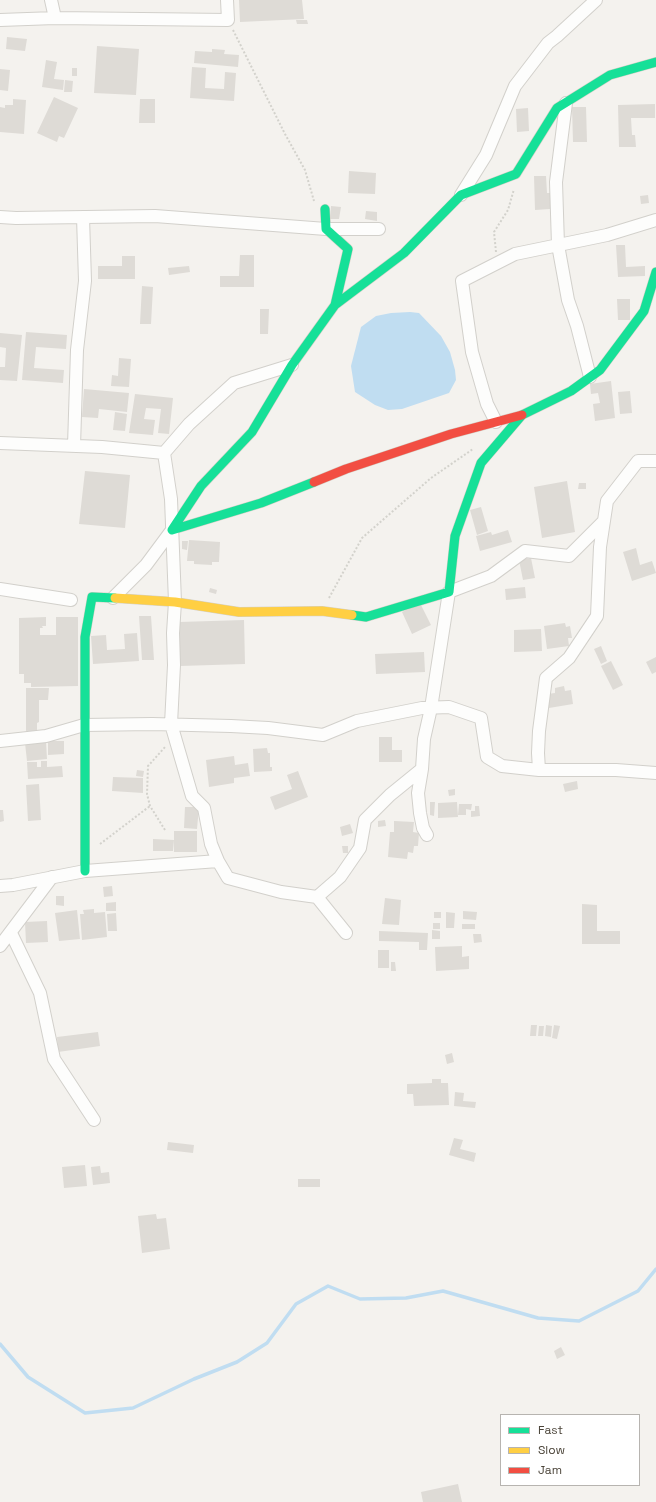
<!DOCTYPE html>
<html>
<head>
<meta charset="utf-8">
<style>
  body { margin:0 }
  #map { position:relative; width:656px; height:1502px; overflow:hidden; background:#f4f2ee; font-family:"Space Grotesk",sans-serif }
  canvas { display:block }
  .legend { position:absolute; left:500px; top:1414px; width:140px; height:72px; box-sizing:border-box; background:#fff; border:1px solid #b7b4b0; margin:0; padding:5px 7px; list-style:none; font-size:12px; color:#4b4439 }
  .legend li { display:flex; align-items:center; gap:8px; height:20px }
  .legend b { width:20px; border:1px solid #b7b4b0 }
</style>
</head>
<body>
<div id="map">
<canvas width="656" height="1502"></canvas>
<ul class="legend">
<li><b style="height:5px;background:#16e098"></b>Fast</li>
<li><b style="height:5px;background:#ffcf43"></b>Slow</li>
<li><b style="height:5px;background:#f24e42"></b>Jam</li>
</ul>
</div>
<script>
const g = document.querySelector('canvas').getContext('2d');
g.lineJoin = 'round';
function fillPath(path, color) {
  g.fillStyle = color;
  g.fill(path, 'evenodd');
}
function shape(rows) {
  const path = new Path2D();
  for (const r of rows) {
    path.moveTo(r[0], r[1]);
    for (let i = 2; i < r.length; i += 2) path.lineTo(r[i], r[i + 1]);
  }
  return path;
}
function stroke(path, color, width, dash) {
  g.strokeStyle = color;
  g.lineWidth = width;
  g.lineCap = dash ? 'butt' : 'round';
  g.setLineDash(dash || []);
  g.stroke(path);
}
fillPath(shape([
  [410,312,419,313,441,336,450,352,455,370,456,380,449,393,402,409,388,410,375,405,355,392,351,366,361,327,376,316,391,313]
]), '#c0ddf1');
stroke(shape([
  [0,1344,28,1377,85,1413,133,1408,194,1379,237,1362,267,1343,296,1304,328,1286,360,1299,406,1298,443,1291,538,1318,579,1321,638,1291,656,1269]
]), '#c0ddf1', 3.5);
fillPath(shape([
  [239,0,302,0,304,19,240,22],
  [296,20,307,20,308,24,297,24],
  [7,37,27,39,25,51,6,49],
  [97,46,139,49,136,95,94,93],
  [212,49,225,50,224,54,239,55,238,67,194,63,195,51,212,52],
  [46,60,57,62,54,79,64,80,63,90,42,87],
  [192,67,206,68,205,88,224,89,225,72,236,73,234,101,190,98],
  [72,68,77,68,77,76,72,76],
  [0,69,10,70,8,91,0,90],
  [65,80,73,81,72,92,64,92],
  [54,97,78,108,64,138,59,136,57,142,37,133],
  [13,99,26,100,24,134,0,132,0,107,5,108,5,105,13,105],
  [140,99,155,99,155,123,139,123],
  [655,104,655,118,631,118,632,135,635,135,636,147,619,147,618,105],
  [572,107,586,107,587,142,573,142],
  [528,108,529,131,517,132,516,109],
  [349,171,376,173,375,194,348,193],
  [534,176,546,176,547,193,550,193,550,209,535,210],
  [648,195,649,203,641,204,640,196],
  [331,206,341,207,339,219,330,219],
  [366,211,377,212,377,221,365,219],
  [616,245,625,245,626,267,645,266,645,276,618,277],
  [240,255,254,255,254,287,220,287,220,276,239,276],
  [122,256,135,256,135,279,98,279,98,266,122,266],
  [189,266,190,272,169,275,168,268],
  [142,286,153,287,151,324,140,324],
  [617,299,630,299,630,320,618,320],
  [260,309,269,309,268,334,260,334],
  [26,332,67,335,66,349,36,347,34,368,64,370,63,383,22,380],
  [0,333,22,335,17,381,0,380,0,367,5,367,6,348,0,347],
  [119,358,131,359,129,387,111,386,112,375,118,376],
  [611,381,615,418,595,421,593,404,600,403,598,393,591,394,590,384],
  [84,389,129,393,127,412,99,409,98,418,82,417],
  [630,391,632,413,620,414,618,392],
  [135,394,173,398,169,434,158,433,161,409,146,408,144,419,155,420,153,435,129,433],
  [115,412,127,414,125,431,113,430],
  [85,471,130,475,125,528,79,524],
  [567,481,575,532,542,538,534,487],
  [579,483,586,483,586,489,578,489],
  [481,507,488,531,477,535,470,510],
  [508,530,512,542,480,551,476,536,491,532,492,535],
  [189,540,220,542,219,562,212,562,212,565,194,564,194,561,187,561],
  [182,541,188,541,187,550,182,549],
  [636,548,640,565,652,561,656,573,632,581,623,552],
  [531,558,535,578,523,580,519,560],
  [525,587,526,598,506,600,505,589],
  [210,588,217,590,216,594,209,592],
  [420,603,431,625,412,634,402,612],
  [139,616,151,616,154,660,142,660],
  [46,617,46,626,42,626,43,628,40,628,40,635,56,635,56,617,78,617,78,686,31,687,31,683,24,683,24,674,19,674,19,618],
  [244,620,245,664,180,666,179,622],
  [565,623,566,627,570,626,572,638,568,638,569,646,547,649,544,626],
  [541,629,542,651,514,652,514,630],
  [137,633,139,661,93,664,91,636,106,635,107,650,125,649,124,634],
  [601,646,607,661,601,664,594,649],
  [424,652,425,672,376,674,375,654],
  [656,657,656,672,652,674,646,662],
  [611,661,623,685,613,690,601,666],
  [564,686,565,691,571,690,573,704,549,708,547,694,555,693,555,688],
  [26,688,49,688,48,700,39,700,39,722,37,723,37,734,26,734],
  [379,737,392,737,392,750,402,750,402,762,379,762],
  [46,741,47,759,27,761,25,743],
  [48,741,64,741,64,754,48,755],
  [267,748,268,753,270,753,270,767,272,767,272,771,254,772,253,749],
  [234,756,235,765,248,763,250,776,234,778,234,783,209,787,206,760],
  [41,761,47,761,47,767,62,766,63,777,28,779,27,762,37,762,37,767,41,767],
  [137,770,144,771,143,777,136,776],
  [298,771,308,797,275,810,270,797,292,789,287,775],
  [113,777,143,778,143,793,112,791],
  [577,781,578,789,565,792,563,784],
  [39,784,41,820,28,821,26,785],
  [455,789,455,795,449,796,448,790],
  [430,802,435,802,434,816,430,815],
  [457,802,458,817,438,818,438,803],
  [459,804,472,804,471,810,466,809,466,815,458,815],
  [475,806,479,806,480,816,471,817,471,811,475,811],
  [185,807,199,807,197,829,184,828],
  [0,810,3,810,4,821,0,822],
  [385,820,386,826,378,827,378,821],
  [394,821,414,822,413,832,419,833,418,846,414,846,413,853,408,852,407,859,388,857,390,832,394,832],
  [350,824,353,833,342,836,340,827],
  [174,831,197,831,197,852,174,852],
  [153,839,174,840,173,851,153,851],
  [342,846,348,846,348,853,343,853],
  [112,886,113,896,104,897,103,887],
  [56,896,64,896,64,906,56,905],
  [385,898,401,900,399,925,382,924],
  [116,902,116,911,106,911,106,903],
  [582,904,597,905,597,931,620,931,620,944,582,944],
  [94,909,94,913,105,912,107,937,82,940,80,914,84,914,83,910],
  [77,910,80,939,59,941,55,913],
  [463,911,477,912,476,920,463,919],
  [434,912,441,912,441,918,434,918],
  [446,912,455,913,454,928,446,928],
  [116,913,117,931,108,931,107,914],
  [47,921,48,942,26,943,25,922],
  [433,923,440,923,440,929,433,929],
  [462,924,475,924,475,929,462,929],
  [432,930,440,931,440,939,432,939],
  [379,931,428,933,427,950,419,950,419,942,379,941],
  [473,934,481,934,482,942,474,943],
  [462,946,462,957,469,956,469,969,436,971,435,947],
  [378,950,389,950,389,968,378,968],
  [391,962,395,962,396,971,391,971],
  [531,1025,537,1025,536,1036,530,1036],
  [546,1025,552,1026,551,1037,545,1036],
  [554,1025,560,1026,557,1039,552,1038],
  [539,1026,544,1026,543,1036,538,1036],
  [98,1032,100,1046,58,1052,57,1037],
  [452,1053,454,1062,447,1064,445,1055],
  [432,1079,441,1079,441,1083,448,1083,449,1105,414,1106,413,1094,407,1094,407,1084,432,1083],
  [455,1092,464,1093,463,1101,476,1102,475,1108,454,1106],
  [454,1138,463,1140,460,1149,476,1153,474,1162,449,1155],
  [168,1142,194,1145,193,1153,167,1150],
  [85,1165,87,1186,64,1188,62,1167],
  [100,1166,101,1173,109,1172,110,1183,93,1185,91,1167],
  [298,1179,320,1179,320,1187,298,1187],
  [156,1214,157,1219,166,1218,170,1249,142,1253,138,1216],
  [561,1347,565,1355,557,1359,554,1351],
  [458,1484,462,1502,423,1502,421,1492]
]), '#dedbd6');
const street = shape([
  [51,0,55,18],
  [0,20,55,18,228,20,227,0],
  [566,103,556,182,558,245,568,300,577,326,590,377],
  [461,195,486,155,515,86,548,43,557,36,596,0],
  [0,217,16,218,155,216,326,229,379,229],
  [496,422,487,404,472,352,462,281,515,254,607,235,656,220],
  [0,443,102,447,164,453,171,499,175,602,173,633,174,665,171,724,192,796,204,808,211,844,218,861],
  [74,446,77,350,85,281,83,217],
  [164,453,189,424,234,383,292,365],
  [0,589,71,600],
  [113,598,146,565,172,530],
  [0,741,46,736,84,725,152,724,231,726,268,728,323,735,357,721,422,708,449,707,481,718,487,757,502,766,539,770,616,770,656,773],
  [422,769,418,793,420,813,423,828,427,835],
  [539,770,538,753,539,731,546,678,569,658,597,616,600,547,607,501,638,461,656,461],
  [0,886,13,885,85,871,218,861,228,878,281,892,317,897,346,933],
  [317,897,340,877,360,848,365,820,390,795,422,769,424,739,431,708,449,592,491,576,525,551,569,556,604,521],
  [11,933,40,993,54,1059,94,1120],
  [0,946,52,877]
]);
const fast = shape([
  [335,305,404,253,461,195,516,174,557,108,610,75,656,62],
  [314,482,261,503,172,530,201,486,252,432,292,365,335,305,348,249,326,229,325,209],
  [352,615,366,617,449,592,455,536,481,463,522,415,571,391,600,370,644,311,656,272],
  [85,871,85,637,92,597,115,598]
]);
const slow = shape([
  [115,598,175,602,239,612,322,611,352,615]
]);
const jam = shape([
  [314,482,346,469,451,434,522,415]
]);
stroke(street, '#d2d0cb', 14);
stroke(fast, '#d3cfc5', 10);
stroke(slow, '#d3cfc5', 10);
stroke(jam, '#d3cfc5', 10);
stroke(shape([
  [233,30,285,134,305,170,314,201],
  [496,252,494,232,508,210,514,189],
  [329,598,362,538,431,478,473,449],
  [165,830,150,806,147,794,148,766,166,746],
  [100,844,150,806]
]), '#d3d2cc', 2, [2, 2]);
stroke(street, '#fdfdfc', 12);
stroke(fast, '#16e098', 9);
stroke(slow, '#ffcf43', 9);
stroke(jam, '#f24e42', 9);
</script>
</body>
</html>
